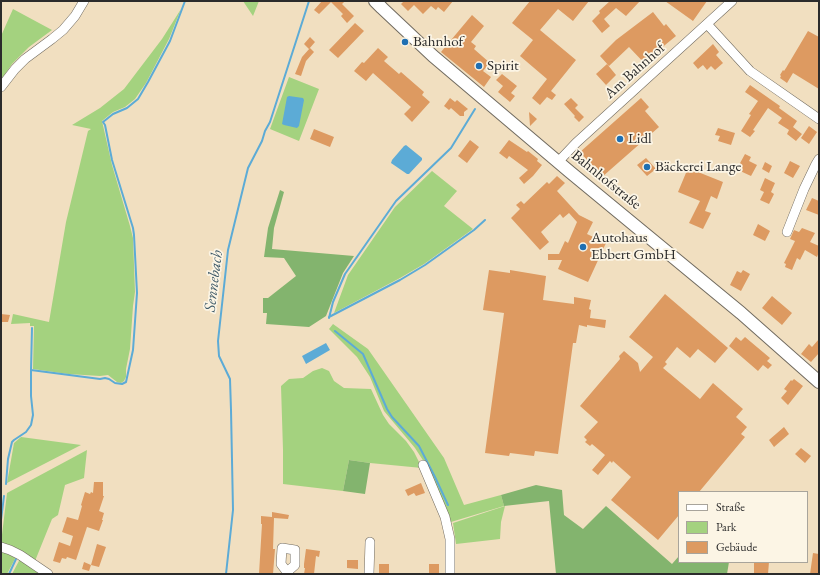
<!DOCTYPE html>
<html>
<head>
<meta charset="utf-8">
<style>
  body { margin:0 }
  #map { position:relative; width:820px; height:575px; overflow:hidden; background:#f1dfc0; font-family:"EB Garamond",serif }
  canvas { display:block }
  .frame { position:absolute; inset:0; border:2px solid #2b2b2b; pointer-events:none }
  .legend { position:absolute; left:678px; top:491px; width:130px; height:72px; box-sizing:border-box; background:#fcf5e5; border:1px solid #a8a49b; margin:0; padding:5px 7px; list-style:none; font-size:12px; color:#2b2b2b }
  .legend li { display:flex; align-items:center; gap:8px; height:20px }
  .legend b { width:20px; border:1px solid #a8a49b }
</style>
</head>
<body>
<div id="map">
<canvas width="820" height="575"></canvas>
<div class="frame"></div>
<ul class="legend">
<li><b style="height:5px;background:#fff"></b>Straße</li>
<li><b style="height:11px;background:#a4d27f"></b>Park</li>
<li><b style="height:11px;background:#dd9a61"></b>Gebäude</li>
</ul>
</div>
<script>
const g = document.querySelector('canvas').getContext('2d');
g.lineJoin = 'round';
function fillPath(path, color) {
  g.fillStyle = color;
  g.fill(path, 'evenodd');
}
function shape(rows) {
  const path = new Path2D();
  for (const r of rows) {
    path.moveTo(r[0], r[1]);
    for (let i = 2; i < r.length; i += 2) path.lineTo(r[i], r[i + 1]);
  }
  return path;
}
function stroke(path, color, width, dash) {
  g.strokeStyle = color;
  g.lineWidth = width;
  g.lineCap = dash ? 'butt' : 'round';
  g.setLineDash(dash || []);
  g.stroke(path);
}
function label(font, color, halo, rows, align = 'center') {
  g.font = font + ' "EB Garamond",serif';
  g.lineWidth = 3.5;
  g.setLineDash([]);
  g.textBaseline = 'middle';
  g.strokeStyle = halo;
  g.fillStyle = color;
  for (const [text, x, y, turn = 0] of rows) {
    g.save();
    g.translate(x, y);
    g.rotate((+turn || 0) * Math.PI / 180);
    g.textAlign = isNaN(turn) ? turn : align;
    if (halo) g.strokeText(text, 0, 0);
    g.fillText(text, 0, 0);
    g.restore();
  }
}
fillPath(shape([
  [243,1,259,1,253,16],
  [13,9,52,30,29,47,12,64,1,80,1,36],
  [181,9,169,39,146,83,135,99,125,107,113,112,102,121,112,165,130,226,133,238,135,292,133,306,130,349,126,369,126,377,124,381,121,383,117,382,108,375,100,376,68,374,33,369,34,326,30,326,30,323,11,324,13,314,49,322,66,222,88,131,91,129,72,125,100,108,124,89,162,39],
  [289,77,319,89,299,141,270,129],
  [432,171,457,191,444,206,473,229,424,264,400,278,334,313,348,275,395,207],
  [333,324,368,349,444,458,464,505,501,495,504,506,451,522,426,465,415,448,384,411,370,377,357,357,329,329],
  [322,368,329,371,334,381,344,388,371,389,383,415,389,424,406,441,414,452,422,468,370,463,349,460,343,491,283,484,283,450,281,386,289,379,303,378,313,371],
  [21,437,81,445,7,483,14,443],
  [87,450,84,478,65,485,58,515,52,519,35,561,18,549,9,545,1,543,7,493],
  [505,506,501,522,500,539,456,544,453,523],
  [1,551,16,557,7,574,1,574],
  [20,559,41,574,12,574]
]), '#a4d27f');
fillPath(shape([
  [280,190,284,192,274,228,272,249,354,256,343,273,326,316,309,327,266,324,267,313,263,313,263,298,268,298,296,276,284,258,264,257,268,228],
  [349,460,370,463,365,494,343,491],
  [536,485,562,490,564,515,583,529,606,506,672,564,679,556,679,562,729,562,727,574,556,574,549,501,504,506,501,495]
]), '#83b46e');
fillPath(shape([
  [289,96,303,98,304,100,299,126,297,128,284,125,282,124,287,97],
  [406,145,422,158,422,160,409,174,407,174,391,163,392,160,404,146],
  [326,343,330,350,306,364,302,356]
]), '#5cabd6');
stroke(shape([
  [329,317,400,280,425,265,474,230,485,220],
  [329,318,333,302,345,274,396,201,451,148,475,109],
  [335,331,363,354,387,409,392,417,419,446,435,477,448,505],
  [31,370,32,328],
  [6,484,8,459,12,442,14,440,26,432,31,425,33,415,31,396,31,370,100,379,105,378,109,379,115,383,122,384,126,382,133,350,137,293,134,235,133,228,112,160,105,125,103,122,113,114,127,108,138,99,148,82,170,41,185,1],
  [1,520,4,496],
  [9,574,16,559],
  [226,574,233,510,231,410,230,379,219,356,218,341,228,250,248,168,262,141,265,131,270,122,309,1]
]), '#5cabd6', 2);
fillPath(shape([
  [322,1,345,1,342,4,354,16,347,23,341,16,343,14,331,2,319,14,314,10],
  [404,1,453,1,444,12,438,7,436,10,431,6,423,14,414,5,408,11,401,4],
  [530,1,589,1,573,21,558,9,540,30,576,60,551,91,556,95,552,100,547,97,540,105,532,98,547,79,520,56,533,40,512,23],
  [610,1,640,1,626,16,616,8,604,19,610,26,602,33,592,21,600,13,599,11],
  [665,1,707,1,693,21],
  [653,12,664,26,666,24,676,36,654,54,657,57,647,66,629,47,609,66,600,56,616,40],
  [472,15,484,26,471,42,476,46,474,49,490,63,483,71,491,77,484,87,441,52],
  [355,23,364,31,338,58,329,50],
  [808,31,819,37,819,89,793,73,787,83,780,78,781,76,780,75,783,70,784,71,786,68],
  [310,37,315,42,309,49,304,44],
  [713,44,719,52,716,55,723,63,715,70,711,66,707,70,703,65,698,69,693,63],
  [310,48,314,52,306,61,301,76,295,74,302,57],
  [378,48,388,57,384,61,399,74,401,72,424,92,422,95,430,102,412,122,404,114,411,107,373,73,366,81,354,71,362,62,364,63],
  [607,64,616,75,606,85,596,74],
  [502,74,517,86,511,93,515,96,510,102,498,92,503,86,496,80],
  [750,85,780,106,779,108,797,121,793,127,802,134,796,141,787,134,789,130,778,123,782,118,768,108,753,130,755,131,750,137,741,131,751,115,749,114,758,101,745,92],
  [450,98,455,102,457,100,468,109,464,112,464,116,460,116,451,108,449,110,444,106],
  [571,98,578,105,575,108,584,117,579,122,574,117,575,116,564,104],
  [641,98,649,107,645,111,659,127,602,177,580,152],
  [529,112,537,119,530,126],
  [809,126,817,132,809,144,801,138],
  [718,128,735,133,731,145,718,141,720,136,715,135],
  [314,129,334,137,330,147,310,139],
  [470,140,479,147,467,163,458,156],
  [509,140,527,152,528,151,538,159,537,161,542,165,533,176,524,184,519,178,528,170,509,156,507,159,499,153],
  [745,154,751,157,749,161,757,165,751,176,738,170,740,166,739,165],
  [646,158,656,169,647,176,637,165],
  [790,161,800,166,793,178,784,173],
  [765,162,772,166,769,173,762,169],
  [688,168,723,182,717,199,711,196,705,211,711,213,703,229,689,223,700,201,678,192],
  [557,176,565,183,557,191,579,215,593,222,587,234,606,243,588,282,558,269,562,260,548,260,548,254,559,254,565,241,568,243,577,222,569,213,563,218,560,214,541,232,549,242,540,250,511,218,520,209,516,205,521,201,524,204,547,182,549,184],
  [765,178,775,183,771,192,774,194,769,204,760,200,764,192,760,190],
  [812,198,819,201,819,215,806,210],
  [758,224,770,231,765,241,753,235],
  [802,228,815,233,810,242,819,246,819,252,817,257,805,250,800,260,797,258,792,270,785,267,786,264,784,263,795,241,790,239,794,230,799,232],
  [489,270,510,273,510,270,546,276,543,300,574,304,574,297,591,300,589,309,591,310,590,318,606,320,605,328,587,325,587,327,579,325,576,343,573,343,558,454,535,451,534,456,510,453,509,456,485,453,504,313,483,310],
  [743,270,750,274,741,291,730,285,737,271,741,273],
  [665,294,728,348,715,363,698,349,690,358,677,347,665,362,667,364,663,368,700,399,713,383,743,409,736,417,747,427,741,434,745,437,699,492,679,492,679,515,658,540,611,500,631,477,613,461,612,463,610,461,598,475,592,470,605,455,592,444,590,446,585,442,587,440,584,437,598,422,580,406,620,359,619,356,624,351,638,363,640,372,653,357,629,337],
  [772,296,792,313,782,325,762,308],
  [1,314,10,315,8,322,1,322],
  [736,337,741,341,745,337,770,358,767,361,772,365,768,369,763,365,758,371,729,346],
  [819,339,819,353,811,362,801,354,809,344,812,347],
  [794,379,803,386,788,405,781,398,787,391,784,389,791,380,792,381],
  [784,427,789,434,774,447,769,440],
  [801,448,811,456,805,463,795,454],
  [94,482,103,482,103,496,104,496,99,511,104,513,102,520,103,520,99,531,87,527,76,560,67,557,66,559,62,558,60,563,53,561,59,542,70,546,73,536,62,532,67,517,78,520,82,506,81,505,85,492,90,494,91,492,93,493],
  [421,483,425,493,416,496,414,493,408,496,405,490],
  [272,512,289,515,288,519,274,518,273,549,275,549,273,574,259,574,262,524,261,524,261,516,272,517],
  [97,544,106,547,99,567,91,565],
  [306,549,320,551,319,557,316,556,314,574,304,574,305,568,304,568,304,564],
  [813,553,819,554,819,574,810,574],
  [347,560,358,560,358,569,347,568],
  [84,562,91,565,89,571,82,569],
  [754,562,769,562,768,574,754,574],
  [379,564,389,564,389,574,379,574],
  [429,564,439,564,439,574,429,574]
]), '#dd9a61');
const minor = shape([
  [707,24,750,71,819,119],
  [1,87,15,69,25,59,52,39,63,30,75,16,84,1],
  [558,162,576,143,732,1],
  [787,232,804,189,816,164,819,159],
  [423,465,445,517,450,539,450,574],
  [1,547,10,550,20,555,48,574],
  [287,574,287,572,281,564,282,548,295,550,295,565,287,572],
  [369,574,370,542]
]);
const major = shape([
  [375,1,382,8,433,56,570,172,741,313,819,382]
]);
stroke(minor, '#706a5f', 10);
stroke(major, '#706a5f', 14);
stroke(minor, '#fff', 9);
stroke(major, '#fff', 12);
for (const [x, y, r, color] of [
  [405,42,4,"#1f6fb2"],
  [479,66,4,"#1f6fb2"],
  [620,139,4,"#1f6fb2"],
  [647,167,4,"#1f6fb2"],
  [583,247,4,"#1f6fb2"]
]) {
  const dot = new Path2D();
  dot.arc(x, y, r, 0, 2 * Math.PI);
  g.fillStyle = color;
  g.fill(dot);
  stroke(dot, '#fcf5e5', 1.5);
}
label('15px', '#2b2b2b', '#fcf5e5', [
  ["Bahnhof",413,42],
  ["Spirit",487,66],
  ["Lidl",628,139],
  ["Bäckerei Lange",655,167],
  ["Autohaus",591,238],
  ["Ebbert GmbH",591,255]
], 'left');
label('15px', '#2b2b2b', '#fcf5e5', [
  ["Am Bahnhof",635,71,-42],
  ["Bahnhofstraße",606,180,39]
]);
label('italic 16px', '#3c5867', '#fcf5e5', [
  ["Sennebach",214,281,-83]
]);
</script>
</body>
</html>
